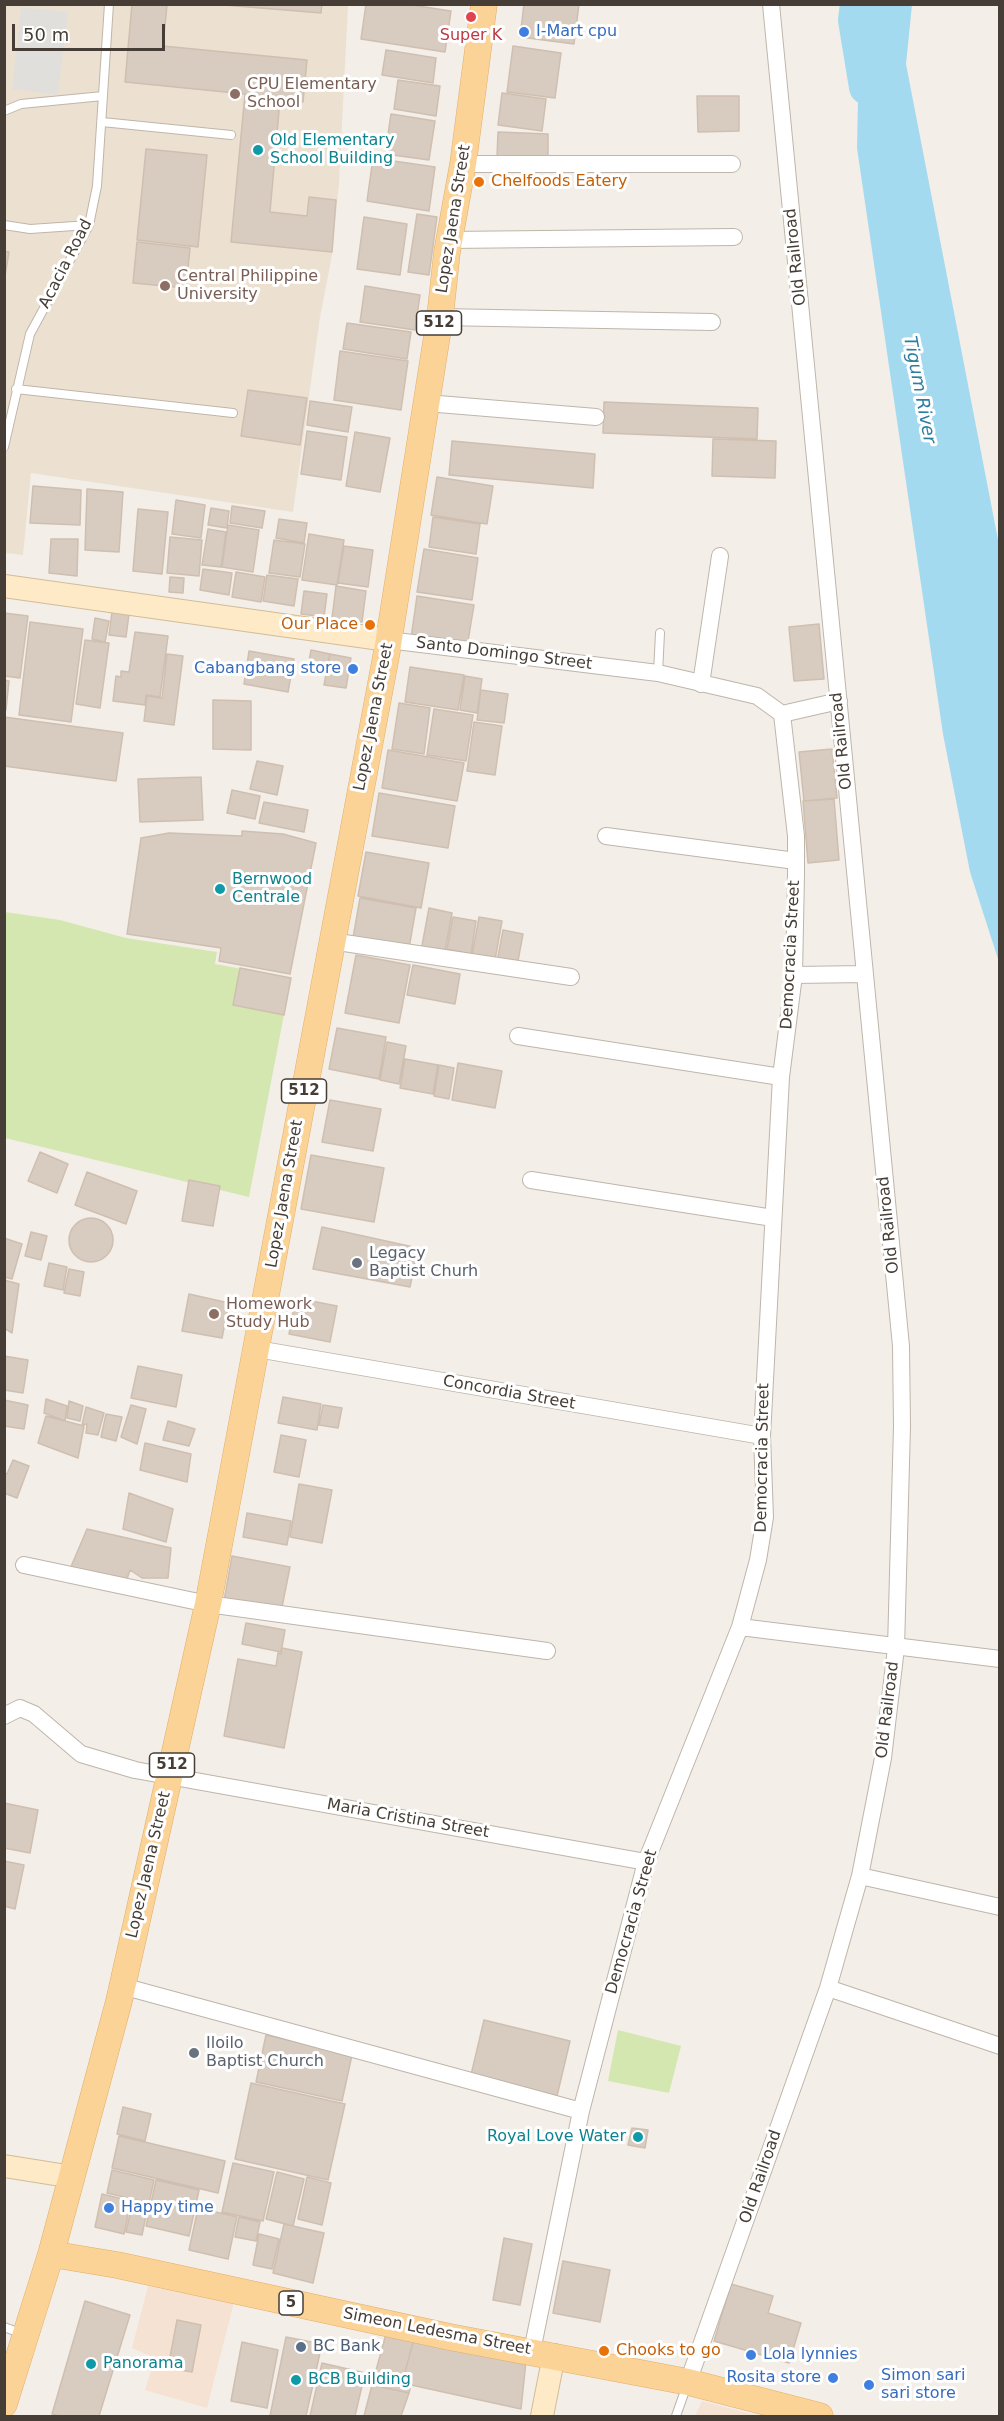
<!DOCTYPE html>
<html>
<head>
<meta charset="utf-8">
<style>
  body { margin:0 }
  #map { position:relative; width:1004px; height:2421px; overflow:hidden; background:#f3eee7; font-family:"DejaVu Sans",sans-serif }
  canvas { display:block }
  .frame { position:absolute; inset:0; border:6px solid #463e36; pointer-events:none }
  .scale { position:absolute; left:12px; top:24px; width:153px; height:27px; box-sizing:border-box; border:3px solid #463e36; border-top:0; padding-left:8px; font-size:18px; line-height:21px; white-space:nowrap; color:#463e36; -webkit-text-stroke:4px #fff; paint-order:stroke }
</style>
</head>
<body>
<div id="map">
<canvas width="1004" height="2421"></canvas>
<div class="frame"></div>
<div class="scale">50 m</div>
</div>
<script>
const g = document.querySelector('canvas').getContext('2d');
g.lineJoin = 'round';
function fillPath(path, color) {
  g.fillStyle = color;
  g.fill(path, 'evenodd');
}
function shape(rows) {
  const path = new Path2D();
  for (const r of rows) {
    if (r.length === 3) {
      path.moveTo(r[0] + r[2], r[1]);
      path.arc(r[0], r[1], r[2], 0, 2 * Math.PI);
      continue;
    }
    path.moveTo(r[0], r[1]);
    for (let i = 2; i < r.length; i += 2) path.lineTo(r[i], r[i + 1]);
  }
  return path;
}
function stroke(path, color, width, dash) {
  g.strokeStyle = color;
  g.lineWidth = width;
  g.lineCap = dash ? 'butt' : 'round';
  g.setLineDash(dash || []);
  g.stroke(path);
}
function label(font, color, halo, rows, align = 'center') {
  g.font = font + ' "DejaVu Sans",sans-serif';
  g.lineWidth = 6;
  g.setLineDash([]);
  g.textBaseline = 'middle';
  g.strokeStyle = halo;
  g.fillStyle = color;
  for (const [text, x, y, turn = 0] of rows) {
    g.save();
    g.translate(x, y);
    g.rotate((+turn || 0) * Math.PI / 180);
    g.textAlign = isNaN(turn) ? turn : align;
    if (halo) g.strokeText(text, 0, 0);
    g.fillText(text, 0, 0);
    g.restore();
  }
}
fillPath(shape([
  [148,2286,234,2302,207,2408,145,2390,155,2358,132,2348],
  [702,2401,759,2416,695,2416]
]), '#f5e2d3');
fillPath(shape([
  [5,5,348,5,339,183,332,255,320,317,293,512,31,473,23,555,5,553]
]), '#ece1d1');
fillPath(shape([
  [5,912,60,920,126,938,217,952,215,964,291,978,249,1197,5,1138],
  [618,2030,681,2046,669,2093,608,2081]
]), '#d5e7b0');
fillPath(shape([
  [21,7,68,12,58,95,12,89]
]), '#e1dfdc');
fillPath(shape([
  [860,5,912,5,906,64,999,545,999,962,970,872,943,734,857,148]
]), '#a4daef');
stroke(shape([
  [858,4,856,20,867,87]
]), '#a4daef', 36);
const building = shape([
  [132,4,167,5,163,46,307,60,303,102,280,100,270,212,307,216,309,197,336,200,332,252,231,242,245,94,125,82,132,4],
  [212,4,322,4,321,13,212,4],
  [366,4,405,4,451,11,445,52,361,39,366,4],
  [524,4,579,4,574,44,520,37,524,4],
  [513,46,561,53,555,98,507,92,513,46],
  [386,50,436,58,433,83,382,75,386,50],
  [398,80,440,86,436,116,394,109,398,80],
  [502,93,546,99,542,131,498,125,502,93],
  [697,96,739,96,739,131,698,132,697,96],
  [391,114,435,121,429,160,385,154,391,114],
  [498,132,548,134,548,159,497,157,498,132],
  [146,149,207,155,198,247,137,240,146,149],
  [373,158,435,167,429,211,367,201,373,158],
  [417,214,437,217,429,275,408,272,417,214],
  [364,217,407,224,400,275,357,269,364,217],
  [137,242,190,248,186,288,133,283,137,242],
  [4,251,9,252,4,282,4,251],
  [365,286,420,295,415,330,360,322,365,286],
  [347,323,411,332,407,359,343,349,347,323],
  [340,351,408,361,401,410,334,400,340,351],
  [248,390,307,398,300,445,241,436,248,390],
  [310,401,352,407,348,432,307,425,310,401],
  [604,402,758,408,757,439,603,433,604,402],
  [307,431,347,437,341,480,301,474,307,431],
  [355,432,390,438,380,492,346,486,355,432],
  [713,439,776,441,775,478,712,476,713,439],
  [452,441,595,454,593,488,449,475,452,441],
  [437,477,493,486,487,524,431,515,437,477],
  [33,486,81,490,80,525,30,523,33,486],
  [87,489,123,492,119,552,85,550,87,489],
  [176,500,205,505,201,538,172,534,176,500],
  [232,506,265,511,262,528,230,523,232,506],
  [211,508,229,511,227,528,208,525,211,508],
  [138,509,168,512,162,574,133,571,138,509],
  [433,517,480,524,476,554,429,547,433,517],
  [279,519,307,523,304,543,276,538,279,519],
  [228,525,259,530,253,572,222,567,228,525],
  [208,529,226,532,221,567,202,565,208,529],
  [309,534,344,540,337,585,302,580,309,534],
  [170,537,202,540,199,576,167,573,170,537],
  [51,539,78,539,77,576,49,573,51,539],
  [274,540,305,544,300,577,269,573,274,540],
  [344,546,373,550,368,587,338,583,344,546],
  [424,549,478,558,472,600,417,592,424,549],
  [203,569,232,573,229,595,200,590,203,569],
  [236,572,265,577,261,602,232,597,236,572],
  [267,575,298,579,294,606,263,601,267,575],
  [170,577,184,578,183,593,169,592,170,577],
  [336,586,366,591,362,622,332,618,336,586],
  [304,591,327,594,324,617,301,614,304,591],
  [417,596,474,605,467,647,411,638,417,596],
  [112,612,129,614,126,637,109,635,112,612],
  [4,613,28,616,20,678,4,676,4,613],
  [95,618,109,621,105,642,92,639,95,618],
  [30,622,83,629,71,722,19,715,30,622],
  [819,624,824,679,794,681,789,627,819,624],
  [135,632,168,636,160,697,146,695,145,705,113,701,116,676,121,677,121,671,129,672,135,632],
  [85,640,109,643,100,708,76,704,85,640],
  [311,650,330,654,327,671,308,667,311,650],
  [249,651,294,659,288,692,244,684,249,651],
  [167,654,183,656,174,725,144,721,147,696,162,698,167,654],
  [330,654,351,658,346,688,324,685,330,654],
  [410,667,464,675,458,710,405,702,410,667],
  [465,676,482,679,477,713,460,710,465,676],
  [4,680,9,681,6,710,4,710,4,680],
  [481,690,508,694,504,723,477,720,481,690],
  [213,700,251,701,251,750,213,749,213,700],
  [399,703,430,708,424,754,392,749,399,703],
  [434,709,473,715,466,761,427,755,434,709],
  [4,717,123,733,116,781,4,766,4,717],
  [474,722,502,726,495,775,467,771,474,722],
  [832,749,837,798,804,801,799,752,832,749],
  [388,750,464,763,457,801,382,788,388,750],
  [257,761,283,766,277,795,250,789,257,761],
  [201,777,203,820,140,822,138,779,201,777],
  [232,790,260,796,255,819,227,813,232,790],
  [379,793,455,806,448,848,372,836,379,793],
  [834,799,839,860,808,863,803,801,834,799],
  [264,802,308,810,304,832,259,823,264,802],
  [242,831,283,834,316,843,290,974,219,961,221,948,127,934,141,838,169,833,242,836,242,831],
  [366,852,429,863,421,908,358,896,366,852],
  [360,898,416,908,409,948,353,938,360,898],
  [429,908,452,913,444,956,421,951,429,908],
  [453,917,476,921,471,954,447,949,453,917],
  [479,917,502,921,495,960,472,956,479,917],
  [503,930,523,934,517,966,497,962,503,930],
  [356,955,410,965,399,1023,345,1013,356,955],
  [413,965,460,974,455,1004,407,995,413,965],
  [240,968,291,978,284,1015,233,1005,240,968],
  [337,1028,386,1037,379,1079,329,1069,337,1028],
  [387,1042,406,1046,399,1084,380,1080,387,1042],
  [405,1059,438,1065,433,1094,400,1088,405,1059],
  [458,1063,502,1071,495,1108,452,1100,458,1063],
  [439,1065,454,1068,449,1099,434,1096,439,1065],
  [330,1100,381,1109,373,1151,322,1142,330,1100],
  [40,1152,68,1164,57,1193,28,1181,40,1152],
  [311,1155,384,1168,374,1222,301,1209,311,1155],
  [87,1172,137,1191,126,1224,75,1205,87,1172],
  [189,1180,220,1186,213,1226,182,1221,189,1180],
  [91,1240,22],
  [322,1227,418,1248,410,1287,313,1269,322,1227],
  [31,1232,47,1236,41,1260,25,1256,31,1232],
  [4,1238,22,1244,12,1279,4,1277,4,1238],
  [49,1263,67,1267,63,1290,44,1286,49,1263],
  [69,1269,84,1272,80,1296,64,1293,69,1269],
  [4,1280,19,1284,12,1333,4,1328,4,1280],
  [189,1294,229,1303,222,1338,182,1331,189,1294],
  [296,1298,337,1306,330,1342,289,1334,296,1298],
  [4,1356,28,1360,23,1393,4,1390,4,1356],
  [138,1366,182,1375,176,1407,131,1398,138,1366],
  [283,1397,321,1404,317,1430,278,1423,283,1397],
  [46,1399,67,1406,65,1421,44,1413,46,1399],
  [4,1400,28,1405,24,1429,4,1426,4,1400],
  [69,1401,83,1406,80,1421,67,1418,69,1401],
  [131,1405,146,1409,137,1444,121,1437,131,1405],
  [323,1405,342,1408,338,1428,319,1425,323,1405],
  [86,1407,104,1413,98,1435,86,1433,87,1424,82,1425,86,1407],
  [106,1414,122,1417,116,1441,101,1437,106,1414],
  [46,1416,84,1426,78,1458,38,1443,46,1416],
  [168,1421,195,1429,189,1446,163,1440,168,1421],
  [281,1435,306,1440,299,1477,274,1472,281,1435],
  [145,1443,191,1454,187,1482,140,1470,145,1443],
  [13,1460,29,1466,17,1498,4,1493,4,1473,7,1474,13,1460],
  [299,1484,332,1490,322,1543,290,1537,299,1484],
  [129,1493,173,1509,166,1542,123,1529,129,1493],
  [247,1513,291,1521,287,1545,243,1537,247,1513],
  [87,1529,171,1548,168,1578,142,1578,130,1570,125,1585,70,1569,87,1529],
  [232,1556,290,1567,281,1612,224,1601,232,1556],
  [246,1623,285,1630,281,1652,242,1644,246,1623],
  [282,1648,302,1652,284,1748,224,1736,238,1659,276,1666,278,1653,281,1654,282,1648],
  [4,1803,38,1810,30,1853,4,1848,4,1803],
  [4,1861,24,1865,15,1909,4,1906,4,1861],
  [484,2020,570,2041,557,2096,471,2075,484,2020],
  [266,2035,352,2055,342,2101,256,2082,266,2035],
  [251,2083,345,2104,328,2180,235,2159,251,2083],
  [123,2107,151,2114,145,2141,117,2134,123,2107],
  [632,2128,648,2130,645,2148,628,2145,632,2128],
  [119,2136,225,2161,218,2193,112,2168,119,2136],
  [233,2163,274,2172,263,2221,222,2212,233,2163],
  [112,2170,154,2180,149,2203,107,2193,112,2170],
  [277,2172,304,2179,293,2226,266,2219,277,2172],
  [307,2177,331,2183,322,2225,298,2219,307,2177],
  [156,2180,199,2190,189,2236,146,2226,156,2180],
  [102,2194,131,2201,124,2234,95,2227,102,2194],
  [133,2202,148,2206,142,2235,126,2232,133,2202],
  [198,2208,237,2217,228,2259,189,2250,198,2208],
  [239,2217,260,2222,256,2241,235,2237,239,2217],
  [284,2224,324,2233,313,2283,273,2273,284,2224],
  [259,2234,279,2239,272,2269,253,2265,259,2234],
  [504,2238,532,2244,520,2305,493,2300,504,2238],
  [563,2261,610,2270,600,2322,553,2313,563,2261],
  [731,2284,773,2296,768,2313,801,2323,789,2363,714,2341,731,2284],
  [85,2301,130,2315,99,2416,61,2416,52,2414,85,2301],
  [177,2320,201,2325,192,2372,168,2368,177,2320],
  [386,2334,414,2339,402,2383,411,2385,409,2393,372,2385,386,2334],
  [286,2337,322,2344,306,2416,270,2416,286,2337],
  [414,2339,526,2361,521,2409,402,2383,414,2339],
  [242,2342,278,2350,267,2408,231,2401,242,2342],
  [322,2363,365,2373,355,2416,310,2416,322,2363],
  [372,2385,409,2393,401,2416,364,2416,372,2385]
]);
fillPath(building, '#d8cbc0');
stroke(building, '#cfbfb0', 1.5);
const lane = shape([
  [4,111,21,104,103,96],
  [102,122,231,135],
  [4,225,30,229,89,225],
  [16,389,233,413],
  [4,447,30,334,89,225,97,186,109,4],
  [658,673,660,633],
  [4,2327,23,2334],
  [676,2416,687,2385]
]);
const street = shape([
  [463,164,732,164],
  [449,240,734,237],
  [440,317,712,322],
  [426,403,596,417],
  [388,640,658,673,757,696,782,714],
  [701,684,720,556],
  [782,714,839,701],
  [606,836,796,861],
  [331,941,571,977],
  [794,975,864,974],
  [518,1036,781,1077],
  [531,1180,773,1218],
  [257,1349,762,1436],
  [24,1565,208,1604,547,1651],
  [740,1627,1000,1659],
  [4,1716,20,1708,34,1714,81,1754,135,1770,646,1862],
  [860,1876,1000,1907],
  [122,1986,581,2111],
  [828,1988,1000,2046],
  [532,2351,581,2111,646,1862,740,1627,758,1560,765,1517,762,1436,781,1077,794,975,796,874,796,836,782,714],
  [688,2382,828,1988,860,1876,883,1758,896,1648,902,1426,901,1346,771,4]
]);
const secondary = shape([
  [4,586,388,640],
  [4,2166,73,2177],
  [542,2416,554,2355]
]);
const primary = shape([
  [51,2254,117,2265,450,2337,688,2382,820,2416],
  [4,2404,51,2254,119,2001,208,1604,387,651,440,317,447,252,463,164,484,4]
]);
stroke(lane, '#bfb5aa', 10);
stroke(street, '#bfb5aa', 18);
stroke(secondary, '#d3bc98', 24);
stroke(primary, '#e2ae67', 27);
stroke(lane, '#fff', 8);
stroke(street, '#fff', 16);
stroke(secondary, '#feeac7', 22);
stroke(primary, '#fcd397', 26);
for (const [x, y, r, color] of [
  [471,17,6,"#e0444e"],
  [524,32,6,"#3f7fe0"],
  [235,94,6,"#8d6e63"],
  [258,150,6,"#0f9aa8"],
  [479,182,6,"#e8710a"],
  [165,286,6,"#8d6e63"],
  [370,625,6,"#e8710a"],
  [353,669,6,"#3f7fe0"],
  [220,889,6,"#0f9aa8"],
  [357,1263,6,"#6b7280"],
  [214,1314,6,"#8d6e63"],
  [194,2053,6,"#6b7280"],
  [638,2137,6,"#0f9aa8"],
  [109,2208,6,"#3f7fe0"],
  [301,2347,6,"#5c6f8a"],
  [604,2351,6,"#e8710a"],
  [751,2355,6,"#3f7fe0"],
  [91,2364,6,"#0f9aa8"],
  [833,2378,6,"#3f7fe0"],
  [296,2380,6,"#0f9aa8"],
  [869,2385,6,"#3f7fe0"]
]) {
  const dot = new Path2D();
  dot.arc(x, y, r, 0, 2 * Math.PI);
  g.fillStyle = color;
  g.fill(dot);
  stroke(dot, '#fff', 2);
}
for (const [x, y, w] of [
  [439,323,45],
  [304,1091,45],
  [172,1765,45],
  [291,2303,24]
]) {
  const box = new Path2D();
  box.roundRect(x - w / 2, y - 12, w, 24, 4.5);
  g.fillStyle = '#fff';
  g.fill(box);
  stroke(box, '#463e36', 1.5);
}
label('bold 15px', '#463e36', null, [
  ["512",439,323],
  ["512",304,1091],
  ["512",172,1765],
  ["5",291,2303]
]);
label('16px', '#366cbe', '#fff', [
  ["I-Mart cpu",536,32],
  ["Cabangbang store",341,669,"right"],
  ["Happy time",121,2208],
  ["Lola lynnies",763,2355],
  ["Simon sari",881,2376],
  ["sari store",881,2394],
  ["Rosita store",821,2378,"right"]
], 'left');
label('16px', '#be3a42', '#fff', [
  ["Super K",471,36]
]);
label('16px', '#785e54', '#fff', [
  ["CPU Elementary",247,85],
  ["School",247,103],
  ["Central Philippine",177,277],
  ["University",177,295],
  ["Homework",226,1305],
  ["Study Hub",226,1323]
], 'left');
label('16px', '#0d838f', '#fff', [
  ["Old Elementary",270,141],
  ["School Building",270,159],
  ["Bernwood",232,880],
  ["Centrale",232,898],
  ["Royal Love Water",626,2137,"right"],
  ["Panorama",103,2364],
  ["BCB Building",308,2380]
], 'left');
label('16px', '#c56008', '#fff', [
  ["Chelfoods Eatery",491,182],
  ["Our Place",358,625,"right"],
  ["Chooks to go",616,2351]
], 'left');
label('16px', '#463e36', '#fff', [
  ["Lopez Jaena Street",454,219,-81],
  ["Old Railroad",796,257,-96],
  ["Acacia Road",66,264,-63],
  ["Santo Domingo Street",504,654,7],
  ["Lopez Jaena Street",374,717,-79],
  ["Old Railroad",842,741,-96],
  ["Democracia Street",791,955,-87],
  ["Lopez Jaena Street",285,1194,-80],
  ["Old Railroad",889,1225,-96],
  ["Concordia Street",509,1393,10],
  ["Democracia Street",763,1458,-89],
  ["Old Railroad",888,1710,-83],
  ["Maria Cristina Street",408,1819,10],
  ["Lopez Jaena Street",149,1865,-77],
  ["Democracia Street",632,1922,-74],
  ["Old Railroad",761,2177,-71],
  ["Simeon Ledesma Street",437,2332,11]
]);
label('16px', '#5b616d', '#fff', [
  ["Legacy",369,1254],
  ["Baptist Churh",369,1272],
  ["Iloilo",206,2044],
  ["Baptist Church",206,2062]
], 'left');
label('16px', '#4e5e75', '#fff', [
  ["BC Bank",313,2347]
], 'left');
label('italic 18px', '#2e7ea1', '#fff', [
  ["Tigum River",919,390,79]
]);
</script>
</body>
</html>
